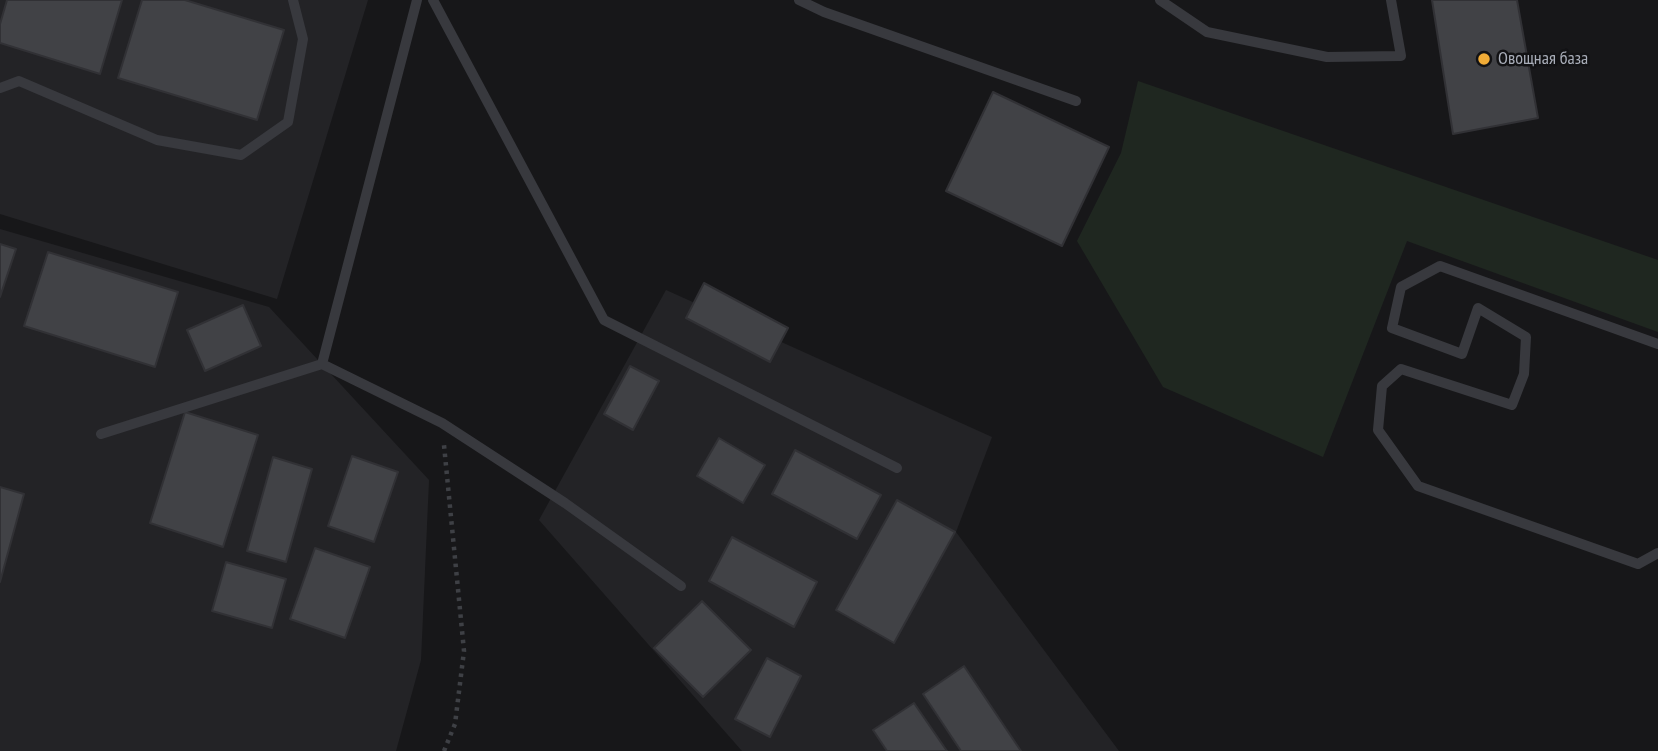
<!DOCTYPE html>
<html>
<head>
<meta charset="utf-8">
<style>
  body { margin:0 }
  canvas { display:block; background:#171719 }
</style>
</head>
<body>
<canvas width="1658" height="751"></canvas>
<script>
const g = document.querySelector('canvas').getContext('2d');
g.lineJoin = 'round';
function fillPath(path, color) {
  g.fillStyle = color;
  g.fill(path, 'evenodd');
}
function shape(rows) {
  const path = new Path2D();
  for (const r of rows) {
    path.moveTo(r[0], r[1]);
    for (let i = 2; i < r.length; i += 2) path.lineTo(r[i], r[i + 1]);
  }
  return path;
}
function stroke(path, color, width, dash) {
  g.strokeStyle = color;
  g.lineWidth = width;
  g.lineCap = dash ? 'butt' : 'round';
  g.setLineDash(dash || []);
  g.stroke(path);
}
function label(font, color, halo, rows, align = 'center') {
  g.font = font + ' "PT Sans Narrow",sans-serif';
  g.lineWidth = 5;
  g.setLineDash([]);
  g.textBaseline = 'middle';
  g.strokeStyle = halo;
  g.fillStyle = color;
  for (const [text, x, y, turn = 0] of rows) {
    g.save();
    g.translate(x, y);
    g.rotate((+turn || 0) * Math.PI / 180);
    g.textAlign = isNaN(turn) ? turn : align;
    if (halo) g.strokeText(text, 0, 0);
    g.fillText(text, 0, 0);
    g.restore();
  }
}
fillPath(shape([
  [0,0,368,0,277,299,0,214],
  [0,229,269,307,429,480,421,660,396,751,0,751],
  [666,290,992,437,956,532,1119,751,742,751,539,520]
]), '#232326');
fillPath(shape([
  [1138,81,1658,260,1658,332,1407,241,1323,457,1163,387,1077,241,1121,153]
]), '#1f2720');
const building = shape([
  [7,0,122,0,100,74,0,43,0,24,7,0],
  [142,0,185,0,284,30,257,120,118,78,142,0],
  [1432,0,1517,0,1538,118,1453,134,1432,0],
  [993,92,1109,147,1062,246,946,191,993,92],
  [0,244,16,249,0,297,0,244],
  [48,252,178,292,155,367,24,326,48,252],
  [704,283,788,328,770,362,686,318,704,283],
  [243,305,261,346,205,371,187,330,243,305],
  [630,366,659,381,633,430,604,414,630,366],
  [185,412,258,435,223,547,150,523,185,412],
  [719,438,765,465,743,503,697,476,719,438],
  [795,450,881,495,857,539,772,494,795,450],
  [352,456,398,472,374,542,328,526,352,456],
  [273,457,312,469,286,562,247,551,273,457],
  [0,487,24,494,0,582,0,487],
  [897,500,955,532,894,643,836,610,897,500],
  [732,537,817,582,794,627,709,581,732,537],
  [315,548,370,567,345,638,290,619,315,548],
  [226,562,286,579,272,628,212,611,226,562],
  [702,601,751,650,703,697,654,648,702,601],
  [767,658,801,676,770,737,735,719,767,658],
  [964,666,1021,751,961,751,923,694,964,666],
  [914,703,947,751,887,751,873,730,914,703]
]);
fillPath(building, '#414246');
stroke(building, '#313135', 2);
stroke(shape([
  [444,751,455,724,464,651,444,445]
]), '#3e4045', 4.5, [3.5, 5]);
stroke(shape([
  [433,0,604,320,897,468],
  [799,0,824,12,1076,101],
  [1160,0,1207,32,1327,57,1401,56,1391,0],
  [0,88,19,81,157,140,241,155,288,122,303,39,293,0],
  [1658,344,1440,266,1401,287,1392,328,1462,354,1478,308,1526,337,1524,374,1512,405,1401,369,1382,386,1378,430,1418,486,1638,564,1658,553],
  [322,364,442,423,565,503,681,586],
  [101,434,322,364,417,0]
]), '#38393e', 10);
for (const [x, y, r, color] of [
  [1484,59,7,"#f1ac37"]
]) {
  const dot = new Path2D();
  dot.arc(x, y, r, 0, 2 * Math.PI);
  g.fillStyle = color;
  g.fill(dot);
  stroke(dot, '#121214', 2.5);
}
label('18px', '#a9aeb9', '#121214', [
  ["Овощная база",1498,59]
], 'left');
</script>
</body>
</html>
